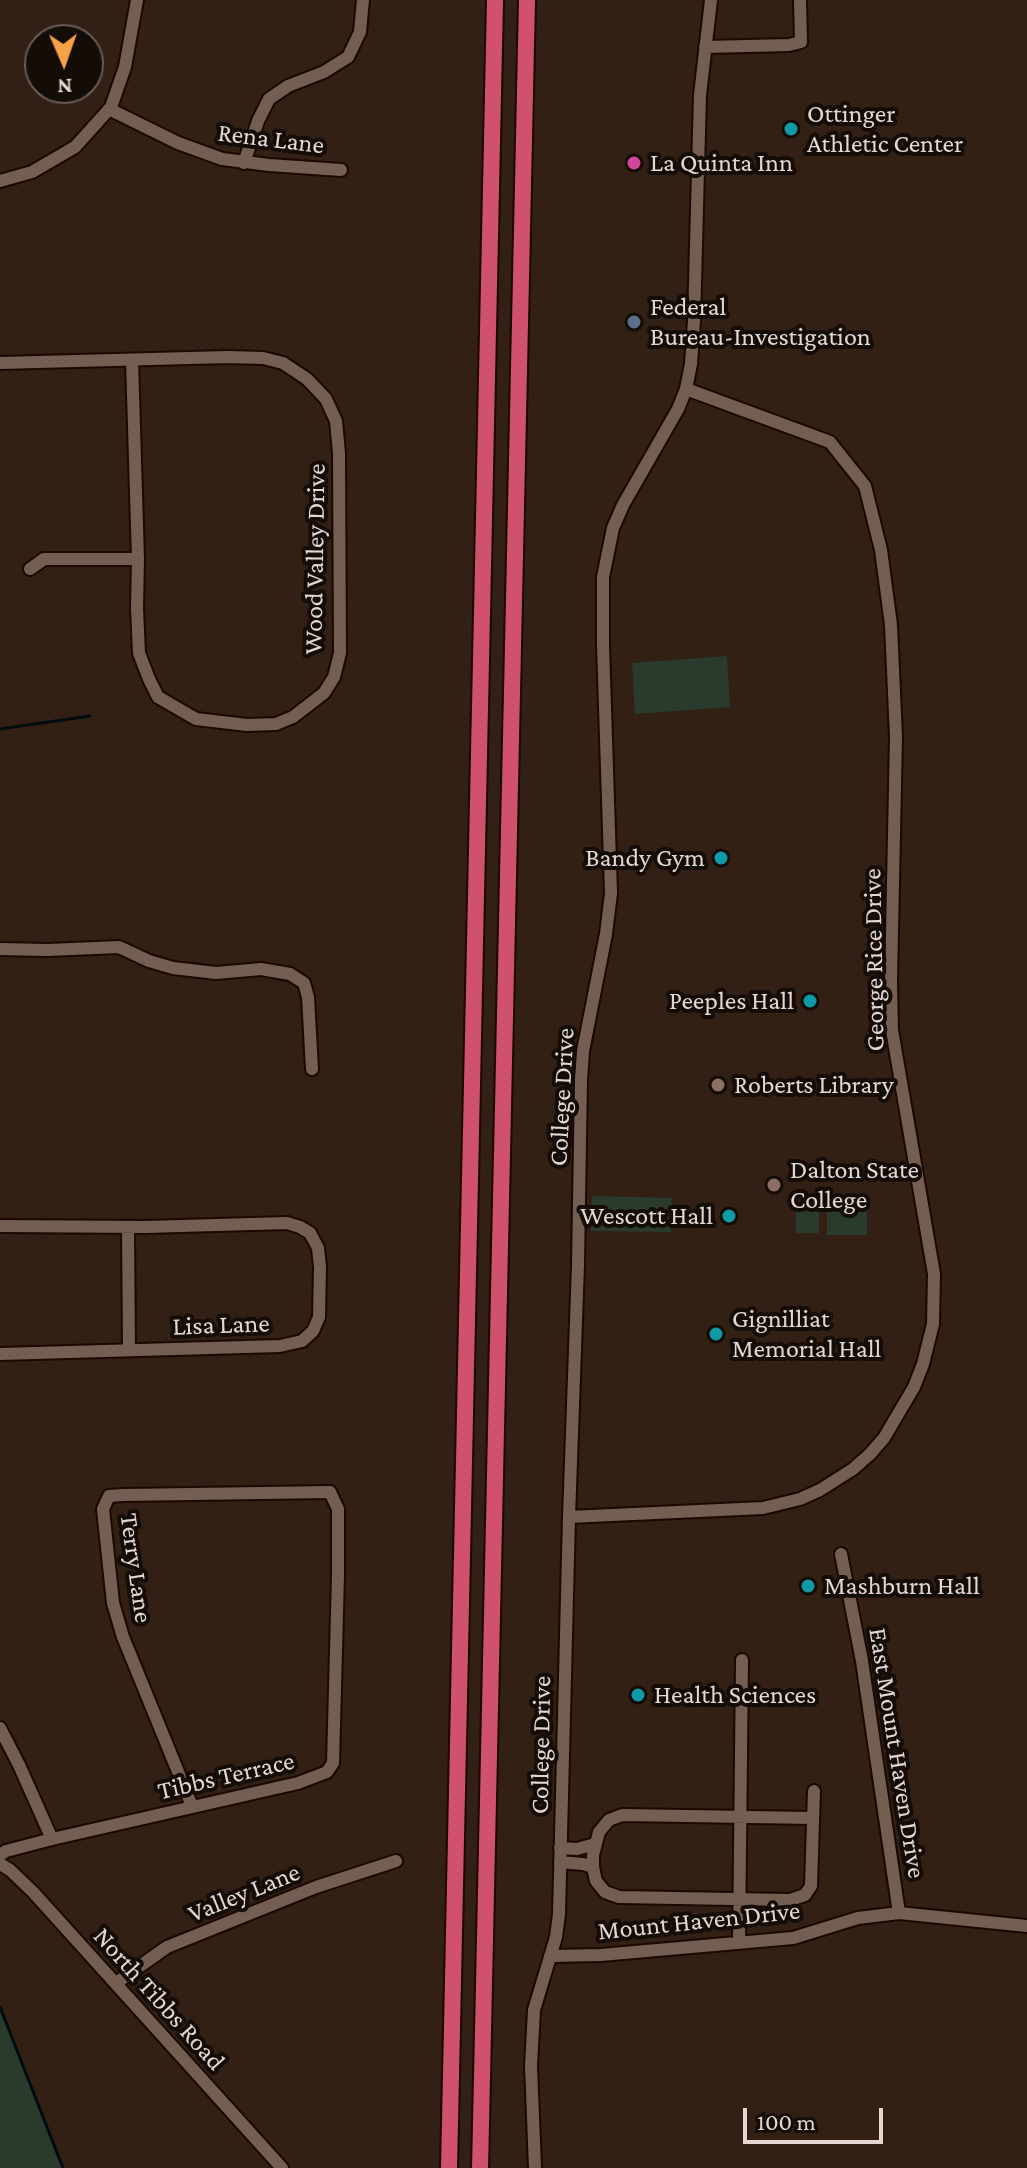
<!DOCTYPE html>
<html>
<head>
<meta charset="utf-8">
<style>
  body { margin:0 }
  #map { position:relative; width:1027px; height:2168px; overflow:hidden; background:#322015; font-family:"Crimson Pro",serif }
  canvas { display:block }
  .north { position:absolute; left:24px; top:24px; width:80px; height:80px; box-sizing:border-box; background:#140c07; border:2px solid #675d57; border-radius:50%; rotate:178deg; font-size:22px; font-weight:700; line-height:32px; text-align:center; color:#e3d7d0 }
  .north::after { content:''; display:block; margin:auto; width:28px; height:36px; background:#f6a248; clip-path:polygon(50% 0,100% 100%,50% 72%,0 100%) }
  .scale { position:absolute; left:743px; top:2108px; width:140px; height:36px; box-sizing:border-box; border:4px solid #e3d7d0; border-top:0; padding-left:10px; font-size:24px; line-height:28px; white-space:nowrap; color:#e3d7d0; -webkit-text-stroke:6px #140c07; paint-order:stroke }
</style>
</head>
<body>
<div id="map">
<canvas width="1027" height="2168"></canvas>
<div class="north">N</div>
<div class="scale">100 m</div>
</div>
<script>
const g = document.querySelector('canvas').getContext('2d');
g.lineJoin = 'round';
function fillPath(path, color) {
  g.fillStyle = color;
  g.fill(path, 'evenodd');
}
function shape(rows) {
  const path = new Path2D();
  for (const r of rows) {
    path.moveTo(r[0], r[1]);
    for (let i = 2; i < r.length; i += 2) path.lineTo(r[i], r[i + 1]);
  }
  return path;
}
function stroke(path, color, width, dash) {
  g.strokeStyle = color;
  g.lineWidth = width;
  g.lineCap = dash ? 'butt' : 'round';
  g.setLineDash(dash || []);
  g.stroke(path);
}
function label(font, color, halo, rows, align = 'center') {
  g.font = font + ' "Crimson Pro",serif';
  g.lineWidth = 8;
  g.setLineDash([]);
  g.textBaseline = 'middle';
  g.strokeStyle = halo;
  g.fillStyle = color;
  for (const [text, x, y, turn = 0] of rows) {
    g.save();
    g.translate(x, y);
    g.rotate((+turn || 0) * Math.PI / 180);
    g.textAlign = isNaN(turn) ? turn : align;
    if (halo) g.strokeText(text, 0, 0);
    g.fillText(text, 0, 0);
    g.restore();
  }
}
fillPath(shape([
  [727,656,730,707,635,714,632,663],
  [592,1196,672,1198,671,1232,591,1231],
  [827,1202,867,1202,867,1235,827,1235],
  [796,1203,819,1203,819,1233,796,1233],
  [0,2004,64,2168,0,2168]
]), '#2a3a2c');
stroke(shape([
  [0,729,90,716],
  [0,2007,63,2168]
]), '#000d0f', 3);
const minor = shape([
  [705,47,789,45,801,42,800,0],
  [109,109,178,143,222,159,269,165,341,170],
  [244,163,258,121,269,99,288,86,324,72,348,57,360,32,363,0],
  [0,181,32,172,75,147,111,107,125,67,137,0],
  [0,363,228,357,263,358,283,363,307,379,326,399,336,421,339,453,340,653,334,677,324,693,293,717,276,724,247,725,196,719,158,697,149,679,139,653,137,608,138,559,132,360],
  [30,569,44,559,138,559],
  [0,949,48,950,119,947,149,961,173,968,216,973,261,969,290,974,304,983,308,997,312,1069],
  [0,1226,145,1227,287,1223,300,1227,310,1233,318,1248,320,1267,319,1317,313,1331,302,1341,280,1346,0,1354],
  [128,1227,129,1350],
  [569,1517,763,1508,800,1499,820,1490,853,1469,870,1454,884,1438,914,1387,923,1364,933,1324,934,1274,892,1030,891,981,896,737,891,625,881,550,865,486,830,442,686,389],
  [841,1554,862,1661,899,1913],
  [0,1728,19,1765,52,1839],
  [813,1818,622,1815,609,1820,599,1832,593,1855,593,1867,596,1881,605,1892,619,1897,790,1900,805,1895,811,1886,814,1791],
  [560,1848,577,1849,595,1844],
  [0,1855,6,1851,52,1839,298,1783,327,1772,333,1763,338,1575,338,1509,330,1492,123,1495,109,1496,103,1509,113,1603,123,1637,192,1806],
  [560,1862,583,1864,593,1867],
  [0,1864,10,1870,33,1892,282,2168],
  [739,1943,742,1660],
  [550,1956,601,1955,793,1938,858,1918,899,1913,1027,1926],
  [116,1983,167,1947,316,1887,396,1861],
  [535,2168,531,2066,534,2010,556,1937,559,1914,569,1517,578,1265,581,1080,583,1051,606,934,611,893,603,645,603,577,613,528,623,505,678,409,686,389,691,364,694,321,700,95,711,0]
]);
const highway = shape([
  [449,2168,495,0],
  [480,2168,527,0]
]);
stroke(minor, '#190902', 16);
stroke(highway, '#190902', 20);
stroke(minor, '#735e51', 12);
stroke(highway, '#cf516c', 16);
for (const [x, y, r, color] of [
  [791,129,8,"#0f9aa8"],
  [634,163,8,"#d1479c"],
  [634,322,8,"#5c6f8a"],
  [721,858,8,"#0f9aa8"],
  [810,1001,8,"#0f9aa8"],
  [718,1085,8,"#8d6e63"],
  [774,1185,8,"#8d6e63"],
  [729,1216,8,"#0f9aa8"],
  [716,1334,8,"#0f9aa8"],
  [808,1586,8,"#0f9aa8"],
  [638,1695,8,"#0f9aa8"]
]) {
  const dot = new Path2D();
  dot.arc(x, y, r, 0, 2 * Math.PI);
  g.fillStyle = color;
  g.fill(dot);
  stroke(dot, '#140c07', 3);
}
label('26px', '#e3d7d0', '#140c07', [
  ["Ottinger",807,114],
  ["Athletic Center",807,144],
  ["La Quinta Inn",650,163],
  ["Federal",650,307],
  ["Bureau-Investigation",650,337],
  ["Bandy Gym",705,858,"right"],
  ["Peeples Hall",794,1001,"right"],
  ["Roberts Library",734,1085],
  ["Dalton State",790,1170],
  ["College",790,1200],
  ["Wescott Hall",713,1216,"right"],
  ["Gignilliat",732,1319],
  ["Memorial Hall",732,1349],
  ["Mashburn Hall",824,1586],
  ["Health Sciences",654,1695]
], 'left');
label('26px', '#e3d7d0', '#140c07', [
  ["Rena Lane",271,139,7],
  ["Wood Valley Drive",315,559,-89],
  ["George Rice Drive",874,960,-91],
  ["College Drive",562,1097,-87],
  ["Lisa Lane",221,1325,-2],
  ["Terry Lane",136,1568,82],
  ["College Drive",541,1745,-89],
  ["East Mount Haven Drive",897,1753,81],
  ["Tibbs Terrace",226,1776,-13],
  ["Valley Lane",244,1893,-22],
  ["Mount Haven Drive",699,1921,-6],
  ["North Tibbs Road",159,1999,48]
]);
</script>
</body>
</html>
